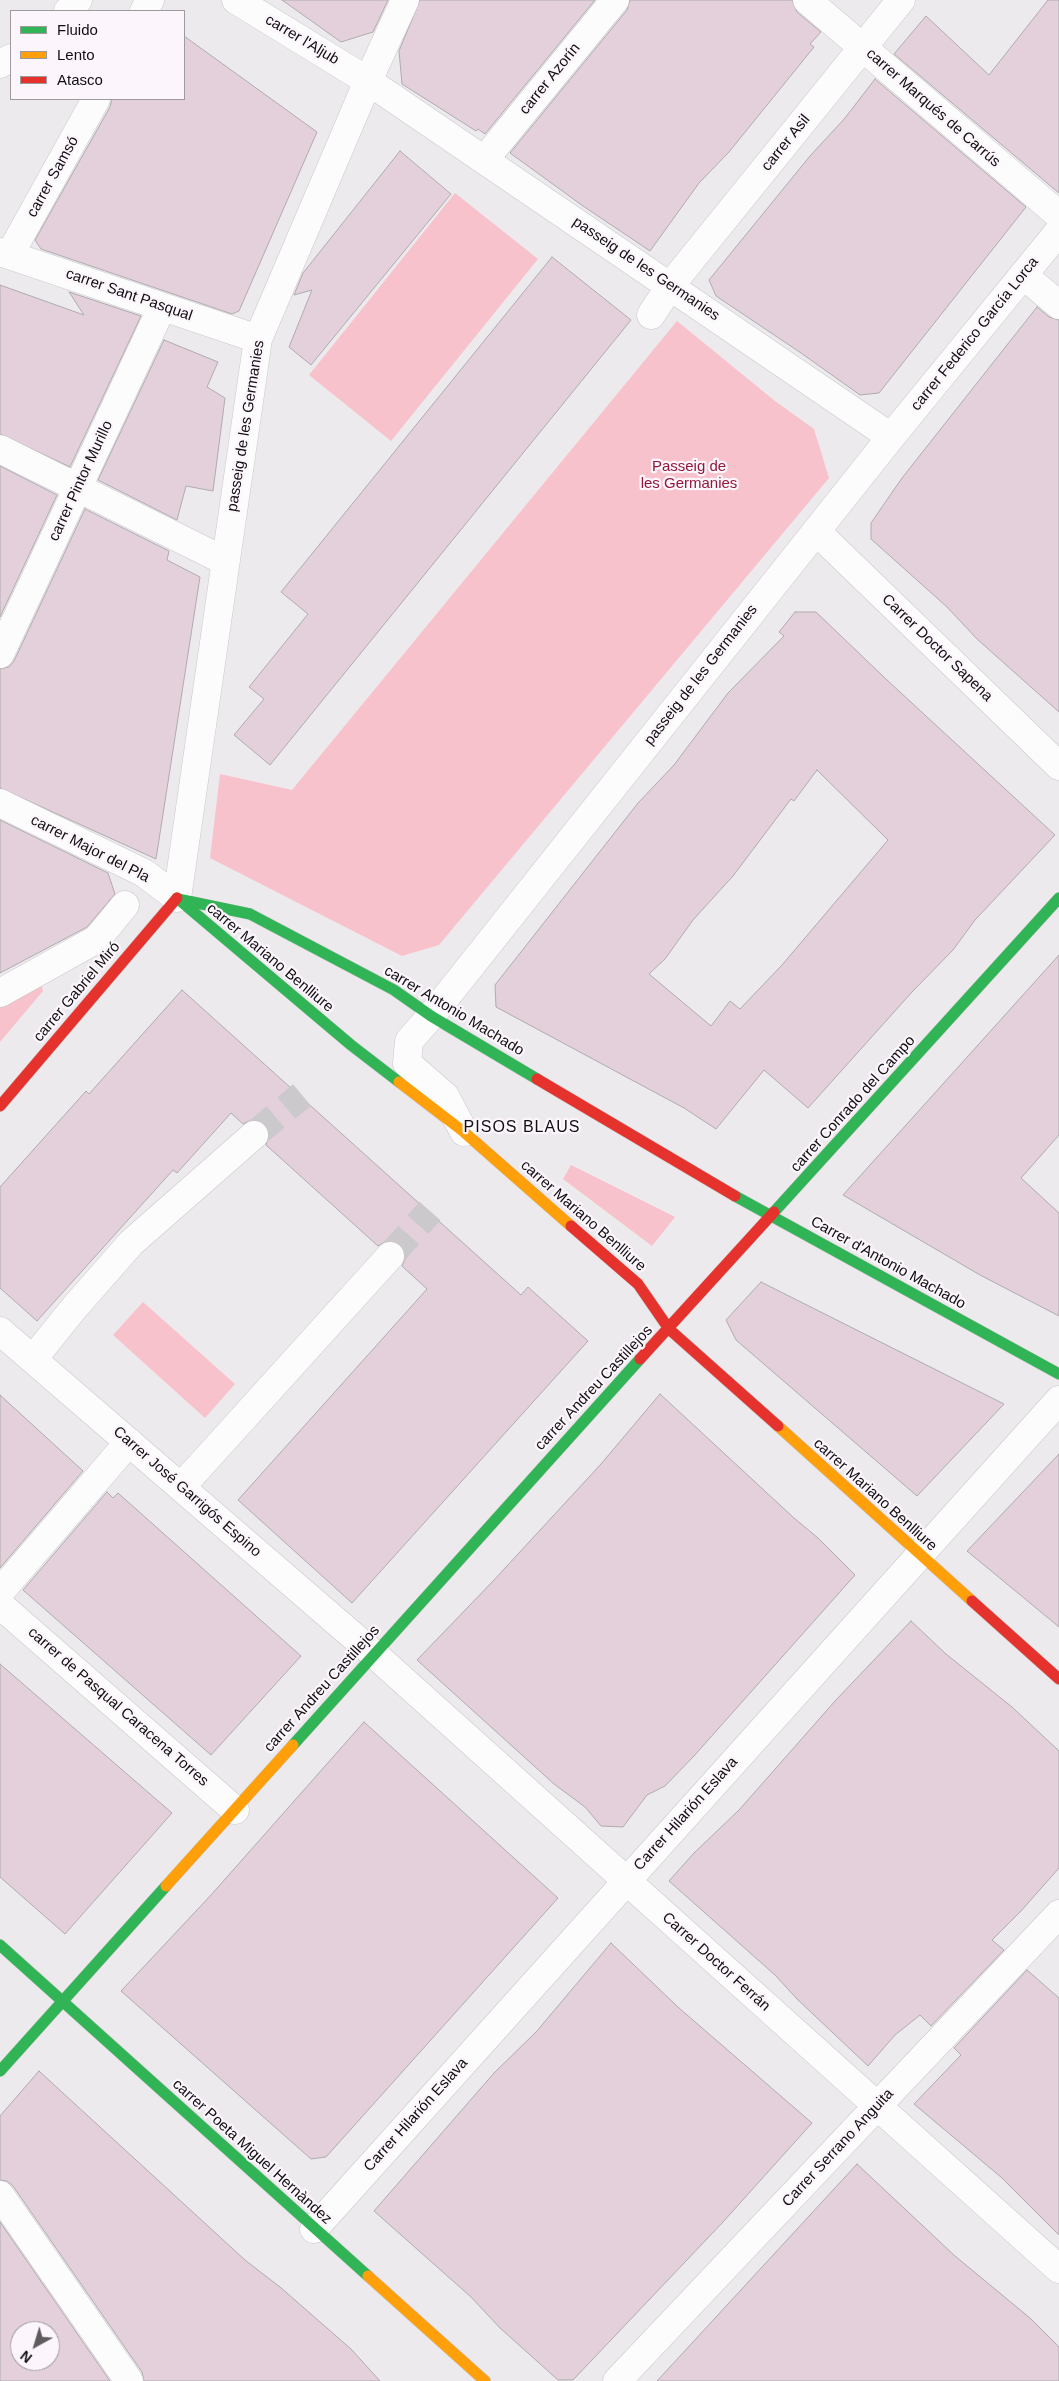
<!DOCTYPE html>
<html>
<head>
<meta charset="utf-8">
<style>
  body { margin:0 }
  #map { position:relative; width:1059px; height:2381px; overflow:hidden; background:#edeaee; font-family:Helvetica,sans-serif }
  canvas { display:block }
  .legend { position:absolute; left:10px; top:10px; width:175px; height:90px; box-sizing:border-box; background:#fcf6fc; border:1px solid #9e9a9e; margin:0; padding:6px 9px; list-style:none; font-size:15px; color:#110f11 }
  .legend li { display:flex; align-items:center; gap:10px; height:25px }
  .legend b { width:25px; border:1px solid #9e9a9e }
  .north { position:absolute; left:10px; top:2321px; width:50px; height:50px; box-sizing:border-box; background:#fcf6fc; border:1px solid #9e9a9e; border-radius:50%; rotate:219deg; font-size:14px; font-weight:700; line-height:20px; text-align:center; color:#110f11 }
  .north::after { content:''; display:block; margin:auto; width:18px; height:22px; background:#5e5c5e; clip-path:polygon(50% 0,100% 100%,50% 72%,0 100%) }
</style>
</head>
<body>
<div id="map">
<canvas width="1059" height="2381"></canvas>
<ul class="legend">
<li><b style="height:6px;background:#30b455"></b>Fluido</li>
<li><b style="height:6px;background:#ff9f0a"></b>Lento</li>
<li><b style="height:6px;background:#e5322d"></b>Atasco</li>
</ul>
<div class="north">N</div>
</div>
<script>
const g = document.querySelector('canvas').getContext('2d');
g.lineJoin = 'round';
function fillPath(path, color) {
  g.fillStyle = color;
  g.fill(path, 'evenodd');
}
function shape(rows) {
  const path = new Path2D();
  for (const r of rows) {
    path.moveTo(r[0], r[1]);
    for (let i = 2; i < r.length; i += 2) path.lineTo(r[i], r[i + 1]);
  }
  return path;
}
function stroke(path, color, width, dash) {
  g.strokeStyle = color;
  g.lineWidth = width;
  g.lineCap = dash ? 'butt' : 'round';
  g.setLineDash(dash || []);
  g.stroke(path);
}
function label(font, color, halo, rows, align = 'center') {
  g.font = font + ' Helvetica,sans-serif';
  g.lineWidth = 4.5;
  g.setLineDash([]);
  g.textBaseline = 'middle';
  g.strokeStyle = halo;
  g.fillStyle = color;
  for (const [text, x, y, turn = 0] of rows) {
    g.save();
    g.translate(x, y);
    g.rotate((+turn || 0) * Math.PI / 180);
    g.textAlign = isNaN(turn) ? turn : align;
    if (halo) g.strokeText(text, 0, 0);
    g.fillText(text, 0, 0);
    g.restore();
  }
}
fillPath(shape([
  [455,193,538,259,391,441,309,375],
  [677,321,775,401,814,429,829,478,439,945,402,956,210,858,220,774,292,790],
  [39,974,43,991,0,1042,0,996],
  [571,1165,675,1217,652,1246,563,1179],
  [143,1302,235,1384,205,1418,113,1335]
]), '#f7c2cb');
const building = shape([
  [282,0,388,0,373,32,341,42,282,0],
  [420,0,595,0,485,134,478,129,476,131,402,84,399,51,420,0],
  [630,0,792,0,797,12,821,32,810,44,814,47,729,152,699,183,650,251,583,206,510,153,627,10,630,0],
  [1048,0,1059,0,1059,193,894,54,926,16,989,75,1048,0],
  [184,36,317,132,239,311,232,314,41,249,35,240,110,107,112,99,184,99,184,36],
  [875,79,1026,207,879,393,860,395,801,353,716,296,709,280,810,156,845,118,875,79],
  [400,151,451,194,311,365,289,347,312,290,294,295,303,273,400,151],
  [552,257,631,320,270,765,234,735,264,699,249,687,308,614,281,592,552,257],
  [0,285,84,315,69,292,141,316,70,467,0,434,0,285],
  [1037,307,1049,317,1059,320,1059,712,977,639,947,607,871,539,871,523,902,478,1037,307],
  [164,340,218,362,207,387,225,398,213,491,186,486,177,520,98,480,164,340],
  [0,466,57,495,0,617,0,466],
  [85,509,169,551,167,560,200,577,156,859,0,788,0,669,9,667,14,661,85,509],
  [795,612,816,612,887,680,1055,835,975,920,953,950,912,992,808,1108,764,1070,716,1129,684,1108,496,1007,495,985,638,803,674,765,728,693,784,636,779,632,795,612],
  [817,770,888,840,782,965,740,1009,730,1001,711,1026,649,974,665,959,693,920,733,876,791,799,794,801,817,770],
  [0,820,108,873,115,894,87,927,0,973,0,820],
  [1059,955,1059,1135,1021,1178,1059,1213,1059,1316,980,1275,843,1195,1059,955],
  [182,990,521,1295,528,1287,588,1341,352,1603,238,1500,427,1289,402,1266,405,1260,405,1252,400,1244,394,1241,386,1241,378,1246,266,1145,269,1132,265,1124,259,1120,251,1120,243,1124,231,1113,177,1173,173,1170,37,1321,0,1288,0,1187,86,1091,89,1094,182,990],
  [761,1282,1004,1404,917,1496,736,1340,726,1320,761,1282],
  [660,1394,794,1518,818,1538,855,1575,694,1756,665,1786,647,1795,623,1827,601,1826,585,1807,554,1784,417,1660,494,1580,601,1464,660,1394],
  [0,1395,83,1471,0,1568,0,1395],
  [1059,1454,1059,1627,967,1551,1059,1454],
  [107,1492,113,1498,118,1493,301,1656,211,1755,23,1590,107,1492],
  [911,1621,946,1654,1012,1707,1059,1751,1059,1868,1021,1911,992,1940,1004,1950,931,2026,920,2015,895,2035,868,2066,797,1999,775,1975,669,1881,694,1853,739,1810,835,1701,911,1621],
  [0,1664,172,1813,65,1934,0,1877,0,1664],
  [364,1722,558,1898,326,2157,311,2159,121,1991,211,1895,364,1722],
  [611,1943,679,2008,812,2123,723,2222,573,2380,558,2380,500,2328,471,2297,374,2211,494,2073,536,2032,611,1943],
  [1027,1970,1059,1998,1059,2235,1002,2178,914,2104,961,2055,954,2048,1027,1970],
  [39,2071,245,2260,280,2287,351,2349,380,2381,144,2381,142,2372,13,2186,7,2181,0,2180,0,2116,39,2071],
  [857,2164,955,2256,1030,2318,1059,2347,1059,2381,657,2381,857,2164],
  [0,2222,110,2381,0,2381,0,2222],
  [20,2331,50,2331,50,2361,20,2361,20,2331]
]);
fillPath(building, '#e3d0db');
stroke(building, '#aeabae', 1);
stroke(shape([
  [254,1135,302,1095],
  [390,1256,430,1211]
]), '#ccc9cd', 28, [28, 14]);
const street = shape([
  [236,0,368,81,891,437],
  [807,0,1059,215],
  [68,11,78,0],
  [144,11,150,0],
  [0,64,11,58],
  [485,159,615,0],
  [0,252,258,339],
  [10,254,96,99],
  [1023,275,1059,305],
  [651,315,670,286,901,0],
  [0,449,225,561],
  [816,531,1059,766],
  [0,654,162,307],
  [0,803,144,873,177,898],
  [177,898,258,339,368,81,405,0],
  [0,993,97,939,125,905],
  [464,1132,445,1096,407,1063,409,1041,431,1016,891,437,1059,231],
  [0,1331,374,1654,1059,2269],
  [33,1359,74,1308,131,1243,254,1135],
  [181,1487,390,1256],
  [0,1592,129,1442],
  [0,1605,235,1810],
  [0,2195,129,2381],
  [314,2229,1059,1400],
  [617,2381,1059,1914]
]);
const fast = shape([
  [177,898,351,1045,399,1082],
  [178,899,250,914,394,990,431,1016,537,1079],
  [735,1196,1059,1374],
  [774,1212,1059,898],
  [293,1745,640,1359],
  [0,1945,368,2276],
  [0,2071,166,1886]
]);
const slow = shape([
  [399,1082,464,1132,571,1226],
  [778,1426,972,1601],
  [166,1886,293,1745],
  [368,2276,485,2381]
]);
const jam = shape([
  [537,1079,735,1196],
  [0,1106,177,898],
  [571,1226,638,1284,669,1329,778,1426],
  [640,1359,774,1212],
  [972,1601,1059,1679]
]);
stroke(street, '#cac7ca', 29);
stroke(fast, '#cac7ca', 12);
stroke(slow, '#cac7ca', 12);
stroke(jam, '#cac7ca', 12);
stroke(street, '#fcfcfc', 28);
stroke(fast, '#30b455', 11);
stroke(slow, '#ff9f0a', 11);
stroke(jam, '#e5322d', 11);
label('15px', '#110f11', '#fcf6fc', [
  ["carrer l'Aljub",302,40,31],
  ["carrer Azorín",550,79,-51],
  ["carrer Marqués de Carrús",933,108,41],
  ["carrer Asil",786,143,-51],
  ["carrer Samsó",53,177,-61],
  ["passeig de les Germanies",646,269,34],
  ["carrer Sant Pasqual",129,295,19],
  ["carrer Federico García Lorca",975,334,-51],
  ["passeig de les Germanies",246,426,-81],
  ["carrer Pintor Murillo",81,481,-65],
  ["Carrer Doctor Sapena",937,648,44],
  ["passeig de les Germanies",701,675,-52],
  ["carrer Major del Pla",90,849,27],
  ["carrer Mariano Benlliure",270,958,40],
  ["carrer Gabriel Miró",77,992,-50],
  ["carrer Antonio Machado",454,1011,31],
  ["carrer Conrado del Campo",853,1104,-48],
  ["carrer Mariano Benlliure",583,1216,41],
  ["Carrer d'Antonio Machado",888,1263,29],
  ["carrer Andreu Castillejos",594,1388,-47],
  ["Carrer José Garrigós Espino",187,1492,41],
  ["carrer Mariano Benlliure",875,1495,42],
  ["carrer Andreu Castillejos",322,1689,-48],
  ["carrer de Pasqual Caracena Torres",118,1707,41],
  ["Carrer Hilarión Eslava",686,1814,-48],
  ["Carrer Doctor Ferrán",716,1962,42],
  ["Carrer Hilarión Eslava",416,2115,-48],
  ["Carrer Serrano Anguita",838,2148,-47],
  ["carrer Poeta Miguel Hernàndez",252,2152,42]
]);
label('15px', '#92173b', '#fcf6fc', [
  ["Passeig de",689,467],
  ["les Germanies",689,484]
]);
g.letterSpacing = '1px';
label('16px', '#110f11', '#fcf6fc', [
  ["PISOS BLAUS",522,1128]
]);
g.letterSpacing = '0px';
</script>
</body>
</html>
